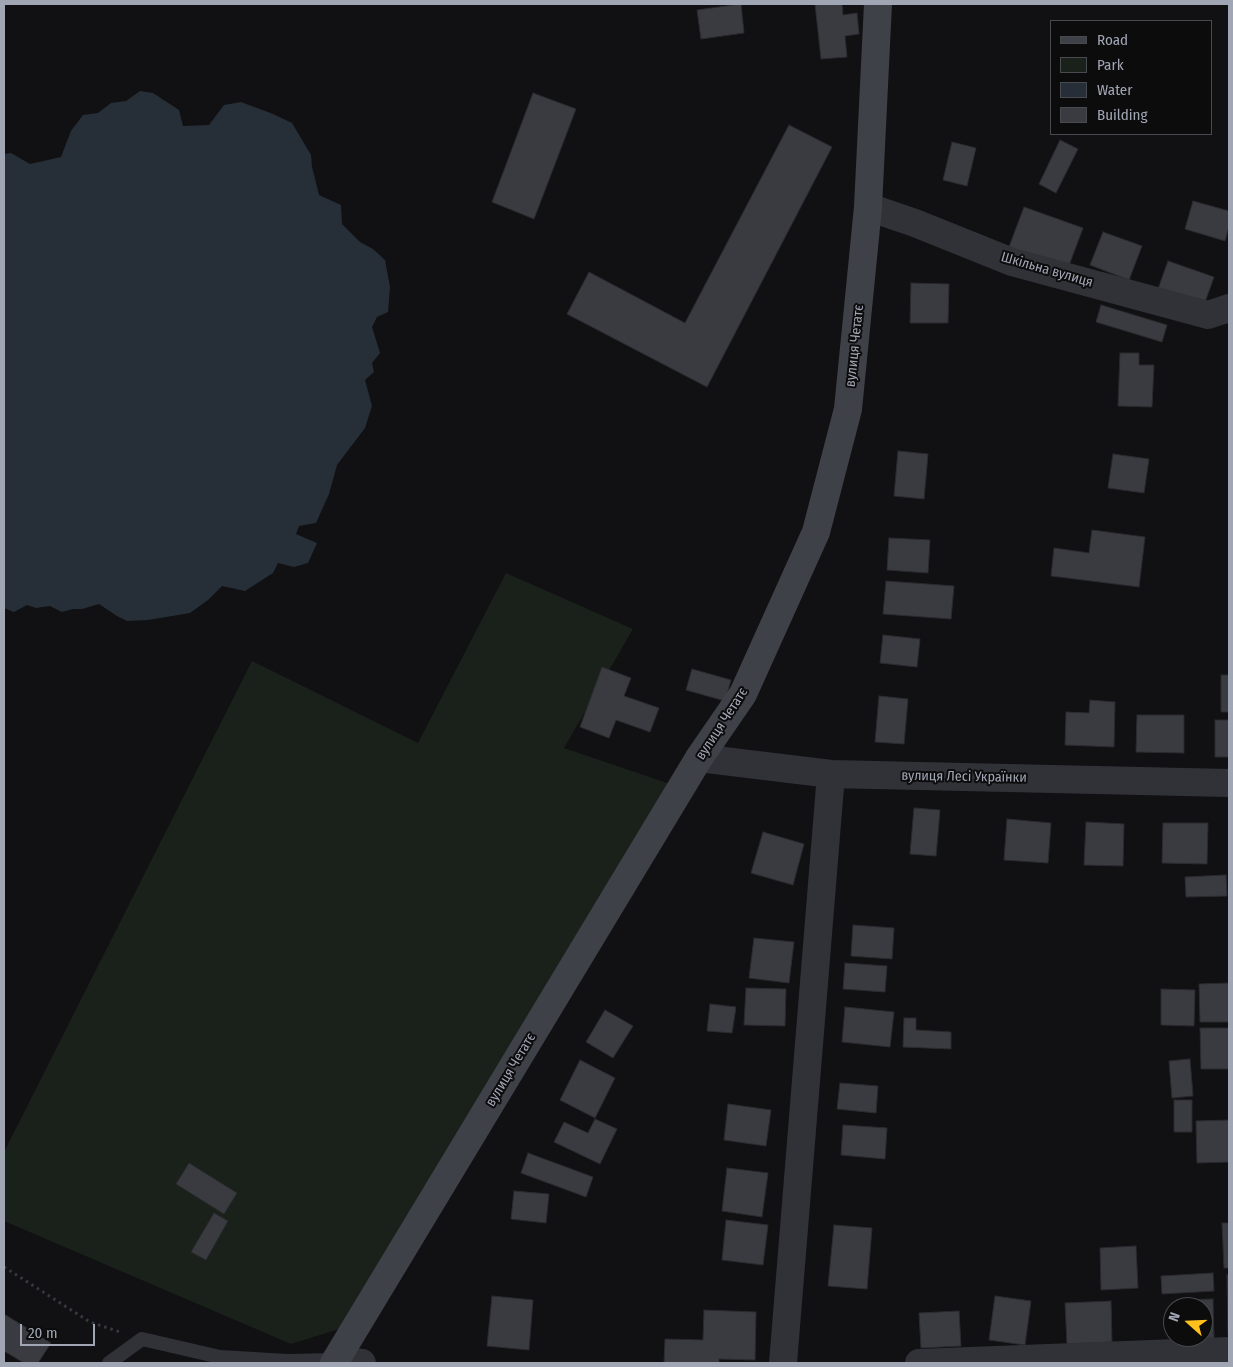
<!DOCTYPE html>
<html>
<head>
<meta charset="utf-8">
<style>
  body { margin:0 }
  #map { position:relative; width:1233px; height:1367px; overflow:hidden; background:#111113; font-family:"Fira Sans Condensed",sans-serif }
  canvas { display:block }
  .frame { position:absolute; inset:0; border:5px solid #a1a6b5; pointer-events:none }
  .legend { position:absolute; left:1050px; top:20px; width:162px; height:115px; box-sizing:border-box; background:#0c0c0d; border:1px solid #484a50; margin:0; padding:6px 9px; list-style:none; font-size:15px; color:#a1a6b5 }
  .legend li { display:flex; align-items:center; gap:10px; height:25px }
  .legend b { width:25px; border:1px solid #484a50 }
  .north { position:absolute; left:1163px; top:1297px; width:50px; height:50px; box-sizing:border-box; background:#0c0c0d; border:1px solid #484a50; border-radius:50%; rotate:290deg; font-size:14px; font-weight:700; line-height:20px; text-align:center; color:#a1a6b5 }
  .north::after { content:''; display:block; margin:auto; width:18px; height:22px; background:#ffbf1c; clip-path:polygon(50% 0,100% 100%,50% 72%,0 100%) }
  .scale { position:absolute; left:20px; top:1324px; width:75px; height:22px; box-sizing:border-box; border:2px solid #a1a6b5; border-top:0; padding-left:6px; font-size:15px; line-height:18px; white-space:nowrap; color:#a1a6b5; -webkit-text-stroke:4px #0c0c0d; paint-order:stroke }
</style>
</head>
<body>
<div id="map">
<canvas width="1233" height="1367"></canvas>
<div class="frame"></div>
<ul class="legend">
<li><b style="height:6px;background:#3f4148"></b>Road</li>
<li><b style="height:14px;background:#19211a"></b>Park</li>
<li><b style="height:14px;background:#262f37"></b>Water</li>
<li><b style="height:14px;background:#3a3b41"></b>Building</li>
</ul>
<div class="north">N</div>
<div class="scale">20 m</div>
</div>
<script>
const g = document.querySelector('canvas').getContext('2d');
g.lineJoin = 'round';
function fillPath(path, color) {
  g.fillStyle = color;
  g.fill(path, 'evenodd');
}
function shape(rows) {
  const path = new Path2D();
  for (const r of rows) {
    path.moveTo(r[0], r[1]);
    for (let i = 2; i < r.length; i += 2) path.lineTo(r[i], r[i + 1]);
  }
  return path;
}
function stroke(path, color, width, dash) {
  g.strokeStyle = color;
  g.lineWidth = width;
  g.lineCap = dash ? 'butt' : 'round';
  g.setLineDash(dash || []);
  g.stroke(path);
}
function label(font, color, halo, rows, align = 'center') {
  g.font = font + ' "Fira Sans Condensed",sans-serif';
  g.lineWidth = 4;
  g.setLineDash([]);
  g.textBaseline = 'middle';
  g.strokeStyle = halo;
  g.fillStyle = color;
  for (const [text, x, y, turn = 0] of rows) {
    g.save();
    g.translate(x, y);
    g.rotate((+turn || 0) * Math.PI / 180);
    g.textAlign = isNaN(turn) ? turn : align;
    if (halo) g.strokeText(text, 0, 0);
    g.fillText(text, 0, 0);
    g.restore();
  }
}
fillPath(shape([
  [506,573,633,629,564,748,682,788,352,1325,291,1344,4,1221,4,1152,252,661,418,743]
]), '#19211a');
fillPath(shape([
  [140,91,153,93,179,110,183,126,209,125,224,105,241,102,273,114,292,123,311,155,312,167,319,195,341,205,342,224,360,242,373,249,385,260,390,287,388,312,377,317,372,327,380,353,372,363,374,372,365,380,372,406,365,428,337,465,329,494,316,523,299,526,296,534,317,543,308,563,294,567,278,563,273,573,245,591,222,586,208,600,190,613,148,620,127,621,117,616,99,604,82,609,73,609,62,612,50,606,36,608,27,605,14,612,4,608,4,154,11,153,30,164,61,157,71,131,83,115,98,113,111,103,126,101]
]), '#262f37');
const building = shape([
  [741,4,744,33,701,39,697,10,741,4],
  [815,4,842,4,843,15,857,13,859,34,845,36,847,57,821,59,815,4],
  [533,93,576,109,534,219,492,202,533,93],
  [789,125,832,147,707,387,567,314,589,272,685,323,789,125],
  [1060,140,1078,149,1056,193,1039,184,1060,140],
  [952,142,976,148,967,186,943,180,952,142],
  [1193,201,1229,211,1229,226,1225,241,1185,229,1193,201],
  [1024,207,1083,228,1068,268,1009,247,1024,207],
  [1103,232,1142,246,1129,280,1090,265,1103,232],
  [1168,261,1214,277,1204,305,1158,289,1168,261],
  [911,283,949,284,948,323,910,323,911,283],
  [1101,305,1167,325,1162,342,1096,322,1101,305],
  [1120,353,1139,353,1139,365,1154,365,1152,407,1118,406,1120,353],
  [898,451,928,454,924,499,894,496,898,451],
  [1113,454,1149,459,1144,493,1108,488,1113,454],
  [1092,530,1145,537,1139,587,1051,576,1054,548,1089,553,1092,530],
  [889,538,930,540,928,573,887,570,889,538],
  [886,581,954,586,951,619,883,614,886,581],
  [883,635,920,639,917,667,880,663,883,635],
  [602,667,631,678,624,696,659,708,650,732,616,720,609,738,580,727,602,667],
  [692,669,731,680,725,701,686,690,692,669],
  [1221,675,1229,675,1229,712,1221,712,1221,675],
  [879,696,908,699,904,744,875,742,879,696],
  [1090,700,1115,702,1114,747,1065,745,1066,712,1089,713,1090,700],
  [1137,715,1184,715,1184,753,1136,752,1137,715],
  [1215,720,1229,720,1229,757,1215,757,1215,720],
  [914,808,940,810,936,856,910,854,914,808],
  [1007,819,1051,823,1048,863,1004,860,1007,819],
  [1086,822,1124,824,1123,866,1084,865,1086,822],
  [1163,823,1208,823,1207,864,1162,863,1163,823],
  [763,832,804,844,793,885,751,873,763,832],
  [1226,875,1227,896,1186,897,1185,877,1226,875],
  [853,925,894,928,892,959,851,956,853,925],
  [754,938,794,942,789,983,749,978,754,938],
  [845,963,887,966,885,992,843,989,845,963],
  [1229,983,1229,1022,1200,1022,1199,984,1229,983],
  [746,988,786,989,785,1026,744,1025,746,988],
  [1161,989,1195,990,1194,1026,1161,1025,1161,989],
  [710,1004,736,1007,732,1033,707,1031,710,1004],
  [845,1007,894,1012,890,1047,842,1042,845,1007],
  [605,1010,633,1026,613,1058,586,1042,605,1010],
  [904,1018,916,1018,916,1030,951,1032,951,1049,903,1047,904,1018],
  [1200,1028,1229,1028,1229,1069,1201,1069,1200,1028],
  [1190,1059,1193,1096,1172,1098,1169,1061,1190,1059],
  [580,1060,615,1078,595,1118,560,1100,580,1060],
  [840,1083,878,1086,876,1113,837,1109,840,1083],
  [1174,1100,1192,1100,1192,1132,1174,1132,1174,1100],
  [728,1104,771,1110,766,1146,724,1140,728,1104],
  [595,1119,617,1129,600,1164,554,1142,564,1122,588,1133,595,1119],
  [1229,1120,1229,1162,1197,1163,1196,1121,1229,1120],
  [843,1125,887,1128,885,1159,841,1155,843,1125],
  [528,1153,593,1177,586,1197,521,1173,528,1153],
  [189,1163,237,1193,224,1214,176,1184,189,1163],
  [727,1168,768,1173,762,1217,722,1211,727,1168],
  [514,1191,549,1194,546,1223,511,1219,514,1191],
  [214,1213,228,1221,206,1260,191,1252,214,1213],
  [726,1220,768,1225,763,1265,722,1260,726,1220],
  [1222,1223,1229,1223,1229,1268,1224,1268,1222,1223],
  [834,1225,872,1228,867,1289,828,1286,834,1225],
  [1136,1246,1138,1288,1101,1290,1100,1248,1136,1246],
  [1213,1273,1214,1291,1162,1294,1161,1276,1213,1273],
  [1227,1275,1229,1275,1229,1335,1228,1335,1227,1275],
  [492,1296,533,1300,529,1350,487,1346,492,1296],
  [995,1296,1031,1301,1025,1345,989,1340,995,1296],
  [1213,1299,1214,1338,1176,1340,1176,1337,1203,1337,1203,1307,1176,1307,1176,1300,1213,1299],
  [1111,1301,1112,1342,1067,1344,1065,1303,1111,1301],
  [704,1310,756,1312,755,1360,719,1359,719,1363,664,1363,665,1339,703,1340,704,1310],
  [959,1311,961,1346,921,1348,919,1313,959,1311],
  [4,1314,51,1343,38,1363,24,1363,4,1351,4,1314]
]);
fillPath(building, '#3a3b41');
stroke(building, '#2b2b2f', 1);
stroke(shape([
  [4,1267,90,1322,120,1332]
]), '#37393f', 3, [2.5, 4]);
stroke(shape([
  [109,1363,142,1339,220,1357,287,1361,336,1360]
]), '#313238', 14);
stroke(shape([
  [868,207,915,223,1012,262,1208,315,1229,308],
  [699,758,831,774,1229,783],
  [336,1360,362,1363],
  [783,1363,831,774],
  [919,1363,1229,1351]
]), '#313238', 28);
stroke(shape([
  [334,1363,699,758,743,694,816,532,848,409,868,207,878,4]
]), '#3f4148', 28);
label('14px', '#a1a6b5', '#0c0c0d', [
  ["Шкільна вулиця",1047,270,16],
  ["вулиця Четатє",855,346,-84],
  ["вулиця Четатє",722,724,-57],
  ["вулиця Лесі Українки",964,777,1],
  ["вулиця Четатє",511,1070,-59]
]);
</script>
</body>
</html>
